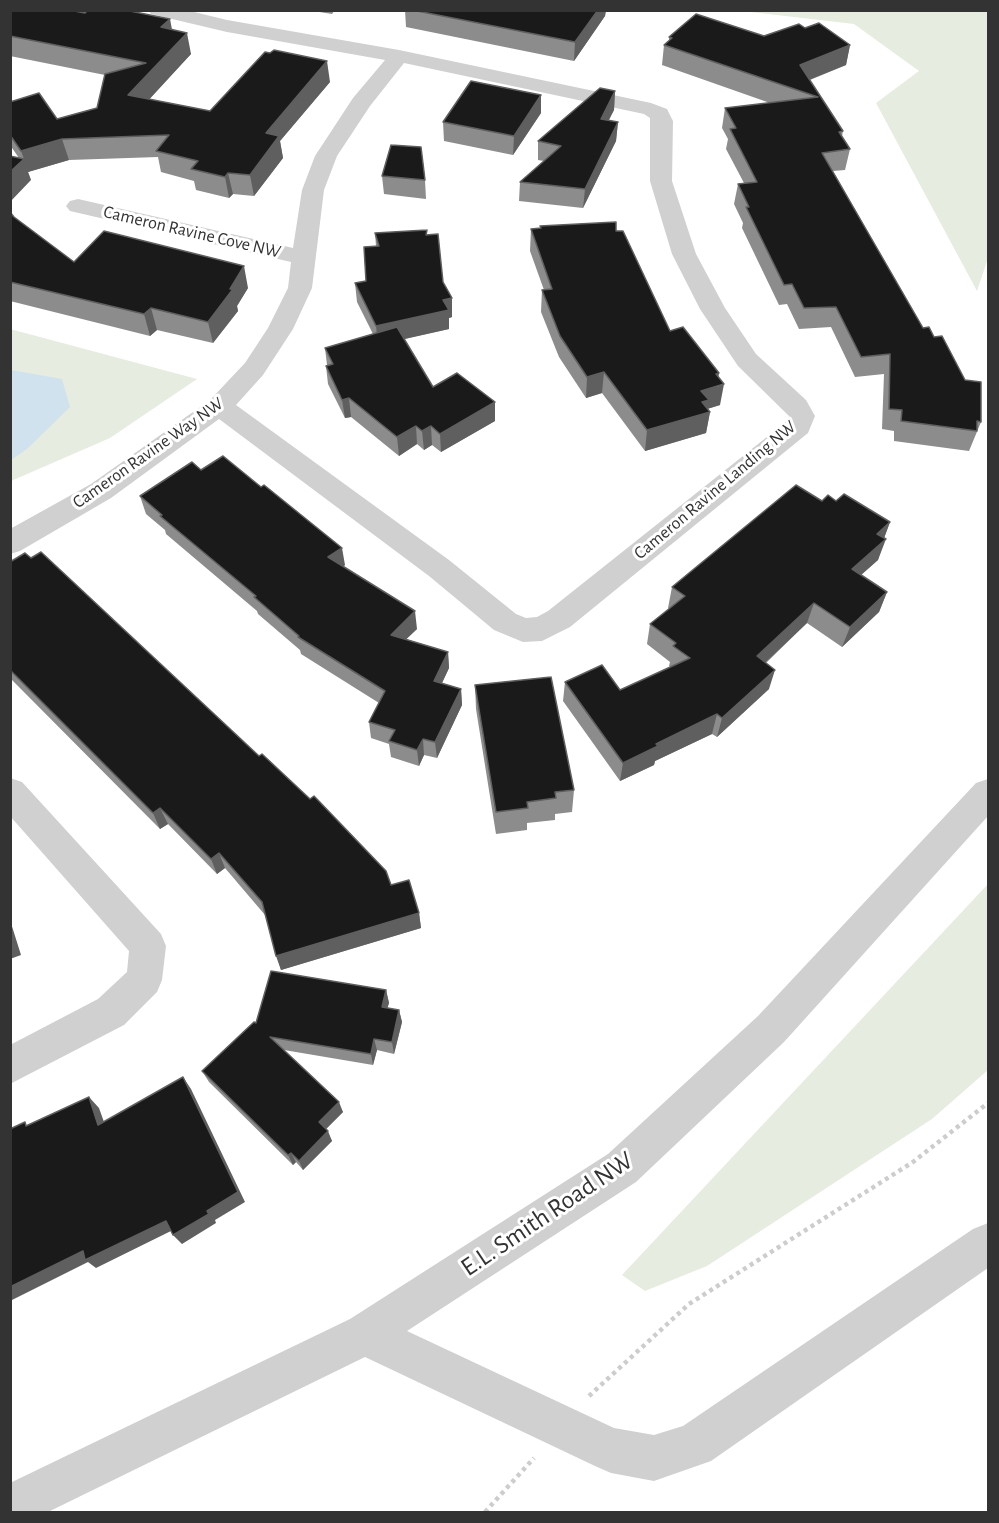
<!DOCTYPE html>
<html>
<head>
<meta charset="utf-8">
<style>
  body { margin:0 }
  #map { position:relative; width:999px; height:1523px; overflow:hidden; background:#fff; font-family:"Alegreya Sans",sans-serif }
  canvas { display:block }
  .frame { position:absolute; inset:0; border:12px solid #333; pointer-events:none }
</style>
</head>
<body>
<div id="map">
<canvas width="999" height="1523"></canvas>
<div class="frame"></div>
</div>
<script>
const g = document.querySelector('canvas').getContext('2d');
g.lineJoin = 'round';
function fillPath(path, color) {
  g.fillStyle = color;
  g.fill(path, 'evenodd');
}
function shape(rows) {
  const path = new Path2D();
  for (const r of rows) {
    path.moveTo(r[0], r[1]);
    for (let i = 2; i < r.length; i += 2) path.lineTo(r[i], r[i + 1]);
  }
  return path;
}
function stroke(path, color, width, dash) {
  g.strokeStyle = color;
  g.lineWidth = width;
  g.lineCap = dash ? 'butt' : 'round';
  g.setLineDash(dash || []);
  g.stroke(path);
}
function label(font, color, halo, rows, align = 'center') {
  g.font = font + ' "Alegreya Sans",sans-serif';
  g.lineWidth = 6;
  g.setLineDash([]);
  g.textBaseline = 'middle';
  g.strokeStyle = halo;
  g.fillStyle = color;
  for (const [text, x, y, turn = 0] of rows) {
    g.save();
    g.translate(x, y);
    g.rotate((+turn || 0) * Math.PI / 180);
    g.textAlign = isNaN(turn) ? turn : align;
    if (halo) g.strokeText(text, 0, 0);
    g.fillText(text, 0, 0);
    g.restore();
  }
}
fillPath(shape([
  [742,11,988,11,988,258,977,291,876,103,919,71,854,24],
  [10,329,197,379,110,438,11,481],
  [988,884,988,1070,932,1119,707,1266,645,1291,622,1275]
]), '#e6ecdf');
fillPath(shape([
  [11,370,62,379,70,407,27,449,11,460]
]), '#cfe2ee');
stroke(shape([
  [589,1396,689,1304,913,1162,988,1103],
  [485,1512,534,1458]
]), '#cdcdcd', 4.5, [4, 4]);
fillPath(shape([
  [148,10,186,10,227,20,399,50,651,103,667,109,673,121,672,181,696,254,725,308,756,354,806,400,815,416,808,433,570,627,542,641,523,642,494,630,429,576,219,419,111,498,20,551,10,554,10,529,91,484,210,400,245,363,268,328,288,288,291,262,70,211,66,206,70,201,78,199,293,248,302,190,315,156,353,98,385,60,227,32,151,14,148,10],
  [404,63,644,114,650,118,650,181,672,254,700,309,738,366,789,416,787,421,548,611,537,617,526,618,516,614,449,560,236,405,263,375,293,329,312,288,324,190,337,156,370,106,404,63],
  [10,778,22,782,161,934,166,946,162,980,157,992,124,1025,10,1084,10,1045,98,999,127,972,129,951,10,816,10,778],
  [988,779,988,816,784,1042,636,1182,407,1331,614,1428,654,1435,683,1426,973,1229,988,1223,988,1268,711,1461,654,1481,611,1473,595,1466,365,1357,48,1512,10,1512,10,1483,350,1319,608,1154,758,1016,976,783,988,779]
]), '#d0d0d0');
fillPath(shape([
  [10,10,172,29,191,54,149,99,210,111,330,82,280,141,283,158,254,196,233,194,229,198,196,190,194,181,161,172,158,157,69,160,28,172,31,180,19,158,10,145,10,102,57,119,97,108,105,75,10,56],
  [307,10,335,10,332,14],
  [405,10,606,10,605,16,574,61,406,27],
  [805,28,850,45,846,65,810,80,843,131,842,136,850,149,845,170,833,171,923,328,981,422,969,451,894,441,894,431,882,429,884,374,855,377,831,327,799,329,787,304,779,305,742,228,743,223,734,204,738,184,744,183,726,149,728,139,722,128,725,108,770,103,662,65,664,45,669,41,669,37,764,36],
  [615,91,614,110,608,120,618,122,616,141,583,208,519,201,520,182,544,161,538,160,538,141],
  [541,113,513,155,444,141,443,122],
  [382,176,425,180,426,199,384,194],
  [10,212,14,217,74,262,248,288,237,306,238,311,213,343,157,330,150,336,10,301],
  [540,226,616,231,670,331,718,377,720,405,707,409,710,412,706,433,645,451,602,393,586,398,559,357,541,312,542,290,544,290,530,251,531,229,540,228],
  [427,230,427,235,443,282,452,298,452,317,449,318,449,329,404,339,433,387,495,402,495,421,441,452,432,445,424,450,417,444,399,456,351,417,345,418,328,384,326,366,327,365,325,348,373,334,357,302,355,283,366,281,376,246,375,233],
  [201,470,345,565,343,567,417,629,406,639,448,652,449,668,442,683,461,689,462,705,437,758,424,755,419,766,391,757,389,744,371,738,369,722,379,703,301,654,300,650,258,614,257,611,166,534,165,530,146,514,140,496],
  [822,501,836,501,890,522,884,538,878,560,861,575,887,592,879,612,842,647,807,623,766,663,769,689,717,737,712,734,655,761,654,765,620,781,563,701,565,682,620,690,671,667,669,666,670,662,647,644,650,624,669,609,668,608,672,587],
  [10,562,391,885,419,913,421,928,281,970,265,915,225,868,217,874,168,824,160,829,10,678],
  [475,685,574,790,572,812,555,814,555,820,527,823,527,830,496,834,476,709],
  [386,990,389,1003,387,1008,399,1010,402,1022,394,1054,377,1050,373,1065,284,1050,343,1112,326,1129,332,1141,303,1170,296,1162,293,1165,209,1082,202,1071,256,1023]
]), '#8c8c8c');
fillPath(shape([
  [598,10,606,10,605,16,574,61,575,42],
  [170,19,174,40,161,27],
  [187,33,191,54,134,116,128,95],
  [850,45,846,65,796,85,800,65],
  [327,61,330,82,280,141,283,158,254,196,250,175,266,133],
  [615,91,614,110,600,138,601,119],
  [541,95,541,113,513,155,514,136],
  [618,122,616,141,583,208,585,189],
  [62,139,69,160,28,172,31,180,10,202,10,172,24,159,21,151],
  [228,173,233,194,229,198,225,177],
  [244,266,248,288,237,306,238,311,213,343,208,322],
  [452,298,452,317,449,318,449,329,378,345,376,326,443,300],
  [151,308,157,330,150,336,144,314],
  [604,372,602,393,586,398,587,377],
  [719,373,717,387,724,384,720,405,707,409,710,412,706,433,645,451,647,430,716,374],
  [349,398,351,417,345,418,342,400],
  [495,402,495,421,441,452,440,434],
  [416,426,417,444,399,456,397,437],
  [431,426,432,445,424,450,422,431],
  [890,522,883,541,886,539,878,560,844,590,852,569,877,534],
  [342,548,345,565,331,575,328,557],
  [887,592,879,612,842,647,850,627],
  [814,603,807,623,751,676,757,656],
  [415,611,417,629,393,652,391,635],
  [448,652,449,668,435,698,434,681],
  [775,670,769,689,717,737,722,718],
  [461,689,462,705,437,758,435,742],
  [717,714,712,734,655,761,654,765,620,781,623,763,656,744],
  [423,739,424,755,419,766,417,750],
  [160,808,168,824,160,829,153,813],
  [219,853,225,868,217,874,211,859],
  [419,913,421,928,281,970,276,956],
  [10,920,21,955,10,959],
  [386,990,389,1003,384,1019,382,1007],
  [399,1010,402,1022,394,1054,392,1042],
  [374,1039,377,1050,373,1065,371,1054],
  [183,1077,191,1089,245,1202,215,1220,216,1223,182,1244,173,1235,207,1211],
  [89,1097,99,1108,109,1136,98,1125],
  [339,1102,343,1112,323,1132,319,1122],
  [328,1131,332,1141,303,1170,299,1161],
  [291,1153,296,1162,293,1165,288,1155],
  [166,1221,175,1229,96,1268,88,1262,10,1301,10,1287,83,1251]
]), '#5f5f5f');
const building = shape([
  [10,10,69,10,85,13,88,10,125,10,170,19,161,27,187,33,128,95,210,111,265,52,270,53,274,50,327,61,266,133,279,136,250,175,228,173,225,177,191,169,198,161,156,151,169,135,62,139,21,151,10,135,10,102,39,93,57,119,97,108,105,74,146,63,10,36,10,10],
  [412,10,598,10,575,42,412,10],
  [696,14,764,36,799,24,805,28,819,23,850,45,800,65,843,131,839,132,850,149,822,153,923,328,929,327,934,337,942,336,965,380,981,382,981,422,977,421,977,431,901,421,902,410,889,409,890,354,861,357,836,307,804,308,792,284,784,285,746,207,749,207,738,184,757,182,730,129,736,128,725,108,818,97,664,45,672,38,669,37,696,14],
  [471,81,541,95,514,136,443,122,471,81],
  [600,88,615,91,601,119,618,122,585,189,520,182,561,146,538,141,600,88],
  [391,145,421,147,425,180,382,176,391,145],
  [10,156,24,159,10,172,10,156],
  [10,212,14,217,74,262,104,231,244,266,230,289,233,289,208,322,151,308,144,314,10,282,10,212],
  [616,222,616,231,623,231,670,331,683,327,719,373,716,374,724,384,701,391,709,400,702,402,710,412,647,430,604,372,587,377,560,336,542,290,552,289,531,229,541,228,540,226,616,222],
  [427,230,426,235,438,234,443,282,452,298,443,300,449,310,376,326,355,283,366,281,364,247,379,246,375,233,427,230],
  [397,327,433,387,457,373,495,402,440,434,431,426,422,431,416,426,397,437,349,398,342,400,326,366,333,364,325,348,397,327],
  [223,456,261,487,264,485,342,548,328,557,415,611,391,635,448,652,434,681,461,689,435,742,423,739,417,750,389,741,395,730,369,722,385,691,298,637,299,636,254,597,256,596,160,516,162,515,140,496,192,462,201,470,223,456],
  [796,485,822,501,828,495,836,501,844,494,890,522,877,534,886,539,852,569,887,592,850,627,814,603,757,656,775,670,722,718,717,714,656,744,658,746,623,763,565,682,602,665,620,690,690,658,673,646,676,643,650,624,685,596,672,587,796,485],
  [41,552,259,756,262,754,310,799,314,796,386,871,391,885,409,880,419,913,276,956,262,902,219,853,211,859,160,808,153,813,10,670,10,562,25,553,31,558,41,552],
  [551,677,574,790,555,792,556,798,527,802,528,808,496,812,475,685,551,677],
  [271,971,386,990,382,1007,399,1010,392,1042,374,1039,371,1054,270,1037,339,1102,319,1122,328,1131,299,1161,291,1153,288,1155,202,1071,254,1022,256,1023,271,971],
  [183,1077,238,1192,207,1211,209,1214,173,1235,166,1221,85,1260,83,1251,10,1287,10,1129,25,1122,26,1126,89,1097,98,1125,183,1077]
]);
fillPath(building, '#1a1a1a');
stroke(building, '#5f5f5f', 1.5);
label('18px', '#333', '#fff', [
  ["Cameron Ravine Cove NW",192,232,13],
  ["Cameron Ravine Way NW",148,453,-35],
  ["Cameron Ravine Landing NW",715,490,-40]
]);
label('26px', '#333', '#fff', [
  ["E.L. Smith Road NW",547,1214,-34]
]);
</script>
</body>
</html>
